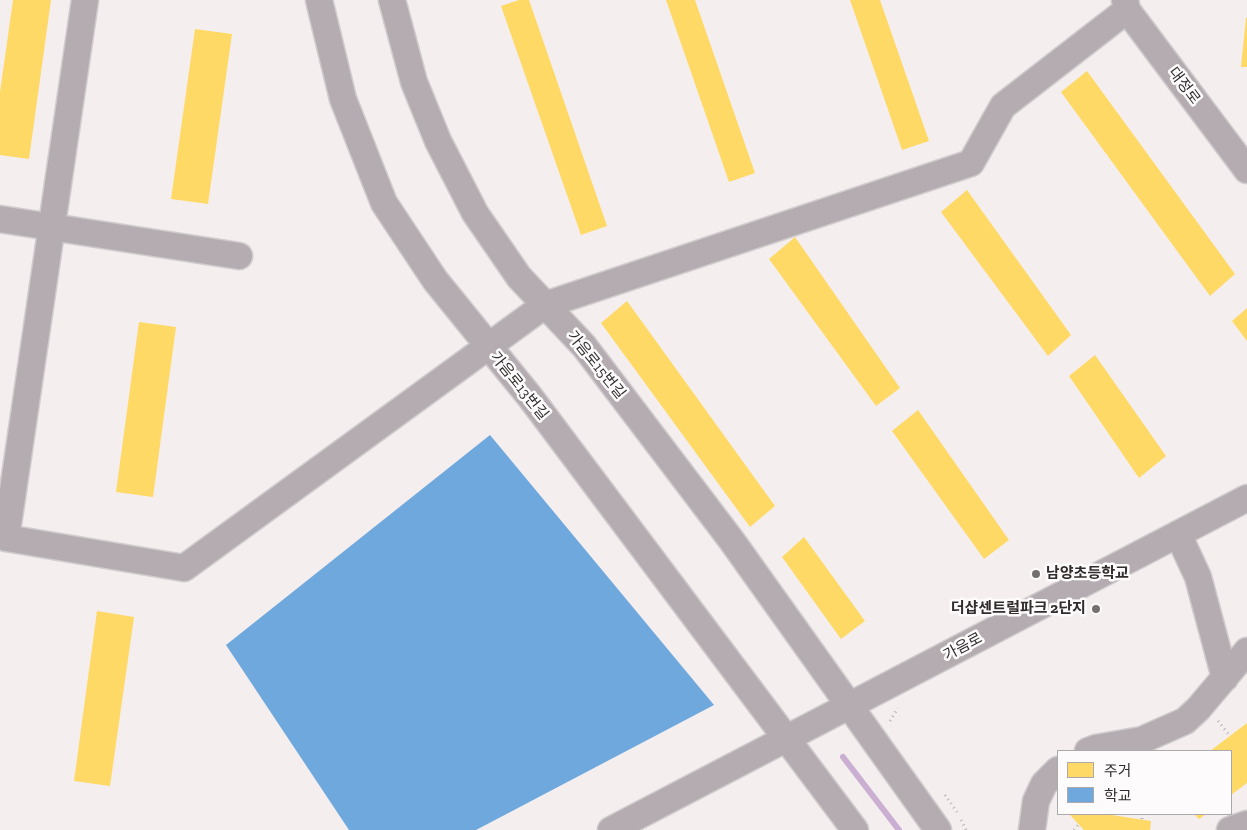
<!DOCTYPE html>
<html>
<head>
<meta charset="utf-8">
<style>
  body { margin:0 }
  #map { position:relative; width:1247px; height:830px; overflow:hidden; background:#f4eeef; font-family:"Zilla Slab","Noto Sans KR",serif }
  canvas { display:block }
  .legend { position:absolute; left:1057px; top:750px; width:175px; height:65px; box-sizing:border-box; background:#fdfbfb; border:1px solid #aba9a9; margin:0; padding:6px 9px; list-style:none; font-size:15px; color:#312d2d }
  .legend li { display:flex; align-items:center; gap:10px; height:25px }
  .legend b { width:25px; border:1px solid #aba9a9 }
</style>
</head>
<body>
<div id="map">
<canvas width="1247" height="830"></canvas>
<ul class="legend">
<li><b style="height:14px;background:#ffd966"></b>주거</li>
<li><b style="height:14px;background:#6fa8dc"></b>학교</li>
</ul>
</div>
<script>
const g = document.querySelector('canvas').getContext('2d');
g.lineJoin = 'round';
function fillPath(path, color) {
  g.fillStyle = color;
  g.fill(path, 'evenodd');
}
function shape(rows) {
  const path = new Path2D();
  for (const r of rows) {
    path.moveTo(r[0], r[1]);
    for (let i = 2; i < r.length; i += 2) path.lineTo(r[i], r[i + 1]);
  }
  return path;
}
function stroke(path, color, width, dash) {
  g.strokeStyle = color;
  g.lineWidth = width;
  g.lineCap = dash ? 'butt' : 'round';
  g.setLineDash(dash || []);
  g.stroke(path);
}
function label(font, color, halo, rows, align = 'center') {
  g.font = font + ' "Zilla Slab","Noto Sans KR",serif';
  g.lineWidth = 5;
  g.setLineDash([]);
  g.textBaseline = 'middle';
  g.strokeStyle = halo;
  g.fillStyle = color;
  for (const [text, x, y, turn = 0] of rows) {
    g.save();
    g.translate(x, y);
    g.rotate((+turn || 0) * Math.PI / 180);
    g.textAlign = isNaN(turn) ? turn : align;
    if (halo) g.strokeText(text, 0, 0);
    g.fillText(text, 0, 0);
    g.restore();
  }
}
fillPath(shape([
  [13,0,51,0,29,159,0,155,0,92],
  [519,0,529,0,607,226,581,235,501,6],
  [666,0,695,0,755,173,729,182],
  [850,0,880,0,929,141,902,150],
  [1246,18,1247,18,1247,67,1241,67],
  [195,29,232,34,208,204,171,199],
  [1087,71,1235,274,1210,296,1061,92],
  [967,190,1071,335,1048,356,941,212],
  [795,237,900,388,876,406,769,259],
  [627,301,775,506,750,527,601,323],
  [1247,308,1247,341,1232,321],
  [139,322,176,327,153,497,116,492],
  [1095,355,1166,456,1139,478,1069,376],
  [918,410,1009,540,984,559,892,431],
  [804,537,865,621,841,639,782,557],
  [97,611,134,617,110,786,74,781],
  [1247,723,1247,783,1231,795,1231,751,1210,751],
  [1069,814,1105,814,1151,821,1150,830,1084,830],
  [1194,814,1206,814,1199,819]
]), '#ffd966');
fillPath(shape([
  [490,435,714,705,476,830,349,830,226,645]
]), '#6fa8dc');
stroke(shape([
  [843,757,899,830]
]), '#cbafd2', 6);
const minor = shape([
  [85,0,6,538,184,568,545,305,971,163,1003,106,1127,10],
  [319,0,343,99,384,203,435,280,530,397,855,830],
  [392,0,414,82,438,141,475,213,519,277,584,346,732,541,938,830],
  [1125,0,1127,10,1247,170],
  [0,219,239,256],
  [1178,534,1198,577,1225,678],
  [1088,751,1096,748,1142,740,1185,721,1198,709,1247,651],
  [611,830,1247,498],
  [1032,830,1036,801,1044,784,1058,770],
  [1230,830,1247,824]
]);
stroke(minor, '#d0cccd', 29);
stroke(shape([
  [890,721,898,708],
  [1218,721,1230,736],
  [945,795,957,812],
  [1142,819,1142,814],
  [961,820,966,830],
  [1074,830,1079,824]
]), '#b8b2b5', 3, [1, 4]);
stroke(minor, '#b5acb1', 26);
for (const [x, y, r, color] of [
  [1036,574,5,"#757171"],
  [1096,609,5,"#757171"]
]) {
  const dot = new Path2D();
  dot.arc(x, y, r, 0, 2 * Math.PI);
  g.fillStyle = color;
  g.fill(dot);
  stroke(dot, '#fdfbfb', 2);
}
label('15px', '#312d2d', '#fdfbfb', [
  ["대정로",1184,86,53],
  ["가음로15번길",596,365,51],
  ["가음로13번길",519,386,51],
  ["가음로",963,647,-28]
]);
label('bold 15px', '#312d2d', '#fdfbfb', [
  ["남양초등학교",1046,574],
  ["더샵센트럴파크 2단지",1086,609,"right"]
], 'left');
</script>
</body>
</html>
